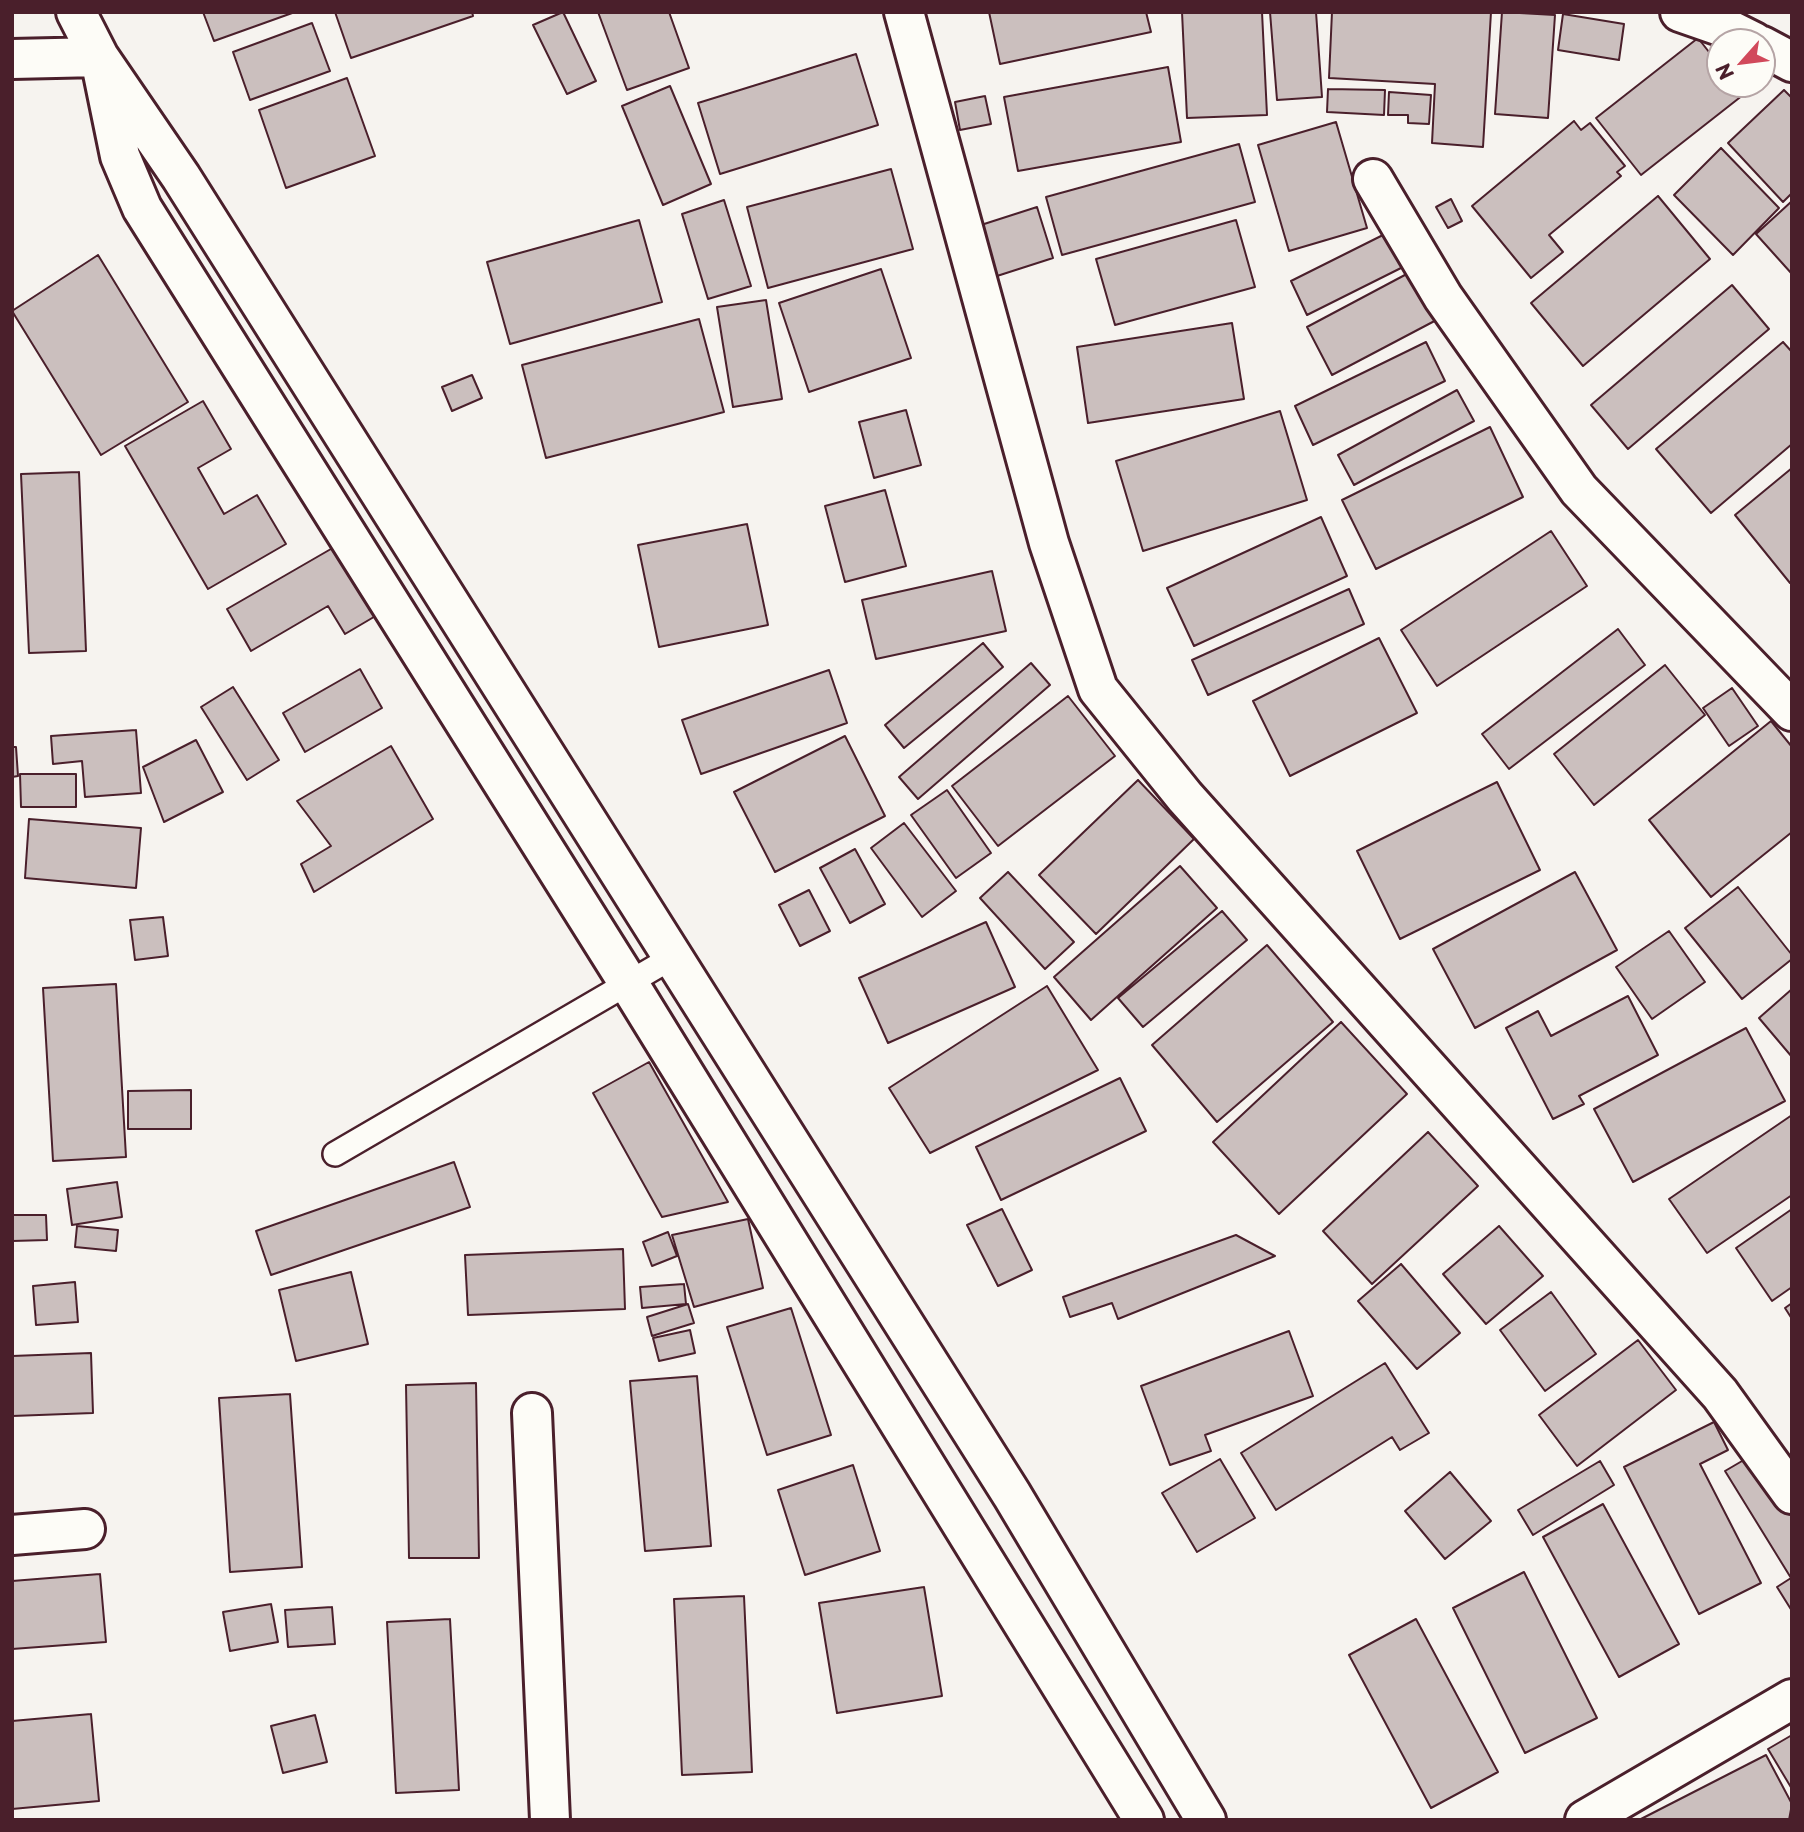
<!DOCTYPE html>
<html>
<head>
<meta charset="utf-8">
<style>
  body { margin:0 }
  #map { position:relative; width:1804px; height:1832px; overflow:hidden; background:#f6f3ef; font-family:"Playpen Sans",sans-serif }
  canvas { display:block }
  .frame { position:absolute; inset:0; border:14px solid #4a1f2b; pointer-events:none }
  .north { position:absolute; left:1706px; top:28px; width:70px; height:70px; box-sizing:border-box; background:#fdfcf7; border:2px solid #b5a4a5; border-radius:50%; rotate:242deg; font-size:19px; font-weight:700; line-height:28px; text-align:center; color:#4a1f2b }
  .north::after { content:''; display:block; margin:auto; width:24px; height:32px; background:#d1495b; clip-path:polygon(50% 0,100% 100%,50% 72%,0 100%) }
</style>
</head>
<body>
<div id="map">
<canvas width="1804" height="1832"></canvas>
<div class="frame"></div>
<div class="north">N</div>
</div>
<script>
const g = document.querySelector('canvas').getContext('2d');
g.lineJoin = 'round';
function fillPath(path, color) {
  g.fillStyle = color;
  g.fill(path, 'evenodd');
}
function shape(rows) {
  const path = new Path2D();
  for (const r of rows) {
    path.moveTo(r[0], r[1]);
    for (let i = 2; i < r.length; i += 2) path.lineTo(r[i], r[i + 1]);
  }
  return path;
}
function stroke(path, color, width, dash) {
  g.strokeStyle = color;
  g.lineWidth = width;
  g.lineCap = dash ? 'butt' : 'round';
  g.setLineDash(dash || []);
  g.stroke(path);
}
const building = shape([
  [203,12,295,12,214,41,203,12],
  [335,12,472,12,473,16,351,58,335,12],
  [563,12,596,81,567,94,533,25,563,12],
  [598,12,669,12,689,68,627,90,598,12],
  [989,12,1146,12,1151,32,1000,64,989,12],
  [1182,12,1262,12,1267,115,1187,118,1182,12],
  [1270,12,1316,12,1322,97,1277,100,1270,12],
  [1332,12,1491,12,1483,147,1432,143,1435,84,1329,78,1332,12],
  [1502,12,1555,15,1548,118,1495,114,1502,12],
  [1563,14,1624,24,1619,60,1558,50,1563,14],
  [312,23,330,71,250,100,233,52,312,23],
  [1698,38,1720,66,1720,84,1734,84,1743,95,1641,175,1596,118,1698,38],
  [856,54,878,125,720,174,698,103,856,54],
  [1168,67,1181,142,1018,171,1004,97,1168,67],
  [347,78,375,156,286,188,259,110,347,78],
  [670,86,711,184,663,205,622,106,670,86],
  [1328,89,1385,90,1384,115,1327,112,1328,89],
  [1784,90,1792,98,1792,193,1783,202,1728,143,1784,90],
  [1389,92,1431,95,1429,124,1408,123,1408,115,1388,115,1389,92],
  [985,96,991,124,960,130,955,102,985,96],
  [1574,121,1581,130,1590,123,1625,166,1617,172,1621,176,1549,235,1563,252,1531,278,1472,206,1574,121],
  [1336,122,1367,228,1289,251,1258,145,1336,122],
  [1239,144,1255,202,1062,255,1046,197,1239,144],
  [1721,148,1779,208,1733,255,1674,195,1721,148],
  [891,169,913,249,768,288,747,207,891,169],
  [1658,196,1710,259,1583,366,1531,303,1658,196],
  [1451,199,1462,221,1448,228,1436,207,1451,199],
  [724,200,751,286,708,299,682,214,724,200],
  [1792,201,1792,274,1756,234,1792,201],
  [1037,207,1053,258,997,276,981,225,1037,207],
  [639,220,662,302,510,344,487,262,639,220],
  [1236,220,1255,287,1115,325,1096,259,1236,220],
  [1389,232,1405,266,1307,315,1291,281,1389,232],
  [98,255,188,402,101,455,12,311,98,255],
  [1418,268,1444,316,1332,375,1307,327,1418,268],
  [881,269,911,358,809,392,779,303,881,269],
  [1732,285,1769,329,1628,449,1591,405,1732,285],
  [766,300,782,399,733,407,717,307,766,300],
  [699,319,724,412,546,458,522,365,699,319],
  [1232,323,1244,399,1088,423,1077,347,1232,323],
  [1426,342,1445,381,1313,445,1295,406,1426,342],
  [1783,342,1792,352,1792,444,1711,513,1656,449,1783,342],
  [472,375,482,398,452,411,442,387,472,375],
  [1457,390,1474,421,1354,485,1338,455,1457,390],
  [203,401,231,449,198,468,224,514,257,495,286,544,208,589,125,446,203,401],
  [906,410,921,465,874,478,859,422,906,410],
  [1280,411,1307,500,1143,551,1116,461,1280,411],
  [1490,427,1523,497,1376,569,1342,500,1490,427],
  [1792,468,1792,581,1790,583,1735,515,1792,468],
  [79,472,86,651,29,653,21,474,79,472],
  [885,490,906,566,845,582,825,506,885,490],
  [1321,517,1347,576,1194,646,1167,588,1321,517],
  [747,524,768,625,659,647,638,545,747,524],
  [1551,531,1587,586,1437,686,1401,630,1551,531],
  [343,542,384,611,345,634,328,606,251,651,227,609,343,542],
  [992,571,1006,631,876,659,862,600,992,571],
  [1349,589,1364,624,1208,695,1192,660,1349,589],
  [1618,629,1645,665,1509,769,1482,734,1618,629],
  [1379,638,1417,713,1290,776,1253,701,1379,638],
  [983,643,1003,667,904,748,885,725,983,643],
  [1031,663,1050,685,918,799,899,777,1031,663],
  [1665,665,1705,715,1594,805,1554,754,1665,665],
  [360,669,382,708,305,752,283,713,360,669],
  [829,670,847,723,701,774,682,720,829,670],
  [233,687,279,760,247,780,201,707,233,687],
  [1732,688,1758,726,1729,746,1703,708,1732,688],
  [1068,696,1115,756,998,846,952,786,1068,696],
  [1771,721,1792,747,1792,832,1711,897,1649,820,1771,721],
  [136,730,141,793,85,797,82,761,53,764,51,736,136,730],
  [845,736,885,816,775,872,734,792,845,736],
  [196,740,223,792,164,822,143,767,196,740],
  [391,746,433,819,314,892,301,864,331,846,297,801,391,746],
  [12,747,16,747,18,776,12,777,12,747],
  [20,774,76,774,76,807,21,807,20,774],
  [1138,780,1194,839,1096,934,1039,875,1138,780],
  [1497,782,1540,870,1400,939,1357,851,1497,782],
  [947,790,991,853,956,878,911,815,947,790],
  [29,819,141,828,136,888,25,878,29,819],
  [904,823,956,891,922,917,871,848,904,823],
  [855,849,885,904,850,923,820,868,855,849],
  [1180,866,1217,908,1091,1020,1054,977,1180,866],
  [1008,872,1074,942,1045,969,980,898,1008,872],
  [1575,872,1617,950,1475,1028,1433,949,1575,872],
  [1738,887,1792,955,1792,959,1742,999,1685,928,1738,887],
  [809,890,830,931,800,946,779,905,809,890],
  [1222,911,1247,940,1143,1027,1118,998,1222,911],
  [163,917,168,956,135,960,130,920,163,917],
  [986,922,1015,987,888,1043,859,978,986,922],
  [1669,931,1705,982,1652,1019,1616,967,1669,931],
  [1267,945,1333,1022,1217,1122,1152,1045,1267,945],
  [116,984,126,1157,53,1161,43,988,116,984],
  [1047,986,1098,1070,930,1153,889,1088,1047,986],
  [1792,989,1792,1057,1759,1018,1792,989],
  [1628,996,1658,1055,1579,1096,1584,1104,1553,1119,1506,1028,1538,1011,1551,1036,1628,996],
  [1341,1022,1407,1094,1279,1214,1213,1142,1341,1022],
  [1746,1028,1785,1101,1633,1182,1594,1109,1746,1028],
  [649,1062,728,1202,662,1217,593,1093,649,1062],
  [1120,1078,1146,1131,1001,1200,976,1147,1120,1078],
  [191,1090,191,1129,128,1129,128,1091,191,1090],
  [1792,1115,1792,1195,1707,1253,1669,1199,1792,1115],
  [1428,1132,1478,1186,1372,1284,1323,1231,1428,1132],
  [454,1162,470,1207,271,1275,256,1231,454,1162],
  [117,1182,122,1217,72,1225,67,1189,117,1182],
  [1002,1209,1032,1270,998,1286,967,1225,1002,1209],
  [1792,1209,1792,1287,1772,1301,1736,1248,1792,1209],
  [12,1215,46,1215,47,1240,12,1241,12,1215],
  [748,1219,763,1288,694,1307,672,1235,748,1219],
  [77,1226,118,1230,116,1251,75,1247,77,1226],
  [1499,1226,1543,1276,1486,1324,1443,1274,1499,1226],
  [668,1232,677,1256,652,1266,643,1242,668,1232],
  [1236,1235,1275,1256,1118,1319,1112,1303,1070,1317,1063,1297,1236,1235],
  [623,1249,625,1309,468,1315,465,1255,623,1249],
  [1401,1264,1460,1333,1417,1369,1358,1301,1401,1264],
  [351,1272,368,1344,296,1361,279,1290,351,1272],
  [75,1282,78,1322,36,1325,33,1286,75,1282],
  [684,1284,686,1304,642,1308,640,1287,684,1284],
  [1551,1292,1596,1354,1545,1391,1500,1330,1551,1292],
  [1792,1303,1792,1319,1785,1308,1792,1303],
  [688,1304,694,1323,652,1336,647,1317,688,1304],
  [791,1308,831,1435,767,1455,727,1327,791,1308],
  [690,1330,695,1353,659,1361,653,1338,690,1330],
  [1289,1331,1313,1396,1205,1435,1211,1451,1170,1465,1141,1386,1289,1331],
  [1638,1340,1676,1390,1577,1466,1539,1415,1638,1340],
  [91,1353,93,1413,12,1416,12,1356,91,1353],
  [1385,1363,1429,1433,1400,1450,1392,1437,1276,1510,1241,1453,1385,1363],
  [697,1376,711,1546,645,1551,630,1381,697,1376],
  [476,1383,479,1558,409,1558,406,1385,476,1383],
  [290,1394,302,1567,230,1572,219,1398,290,1394],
  [1714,1422,1728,1450,1700,1464,1761,1583,1699,1614,1624,1467,1714,1422],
  [1754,1454,1792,1515,1792,1611,1777,1587,1791,1578,1725,1471,1754,1454],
  [1220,1459,1255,1518,1197,1552,1162,1493,1220,1459],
  [1600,1461,1614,1485,1533,1535,1518,1510,1600,1461],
  [853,1465,880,1551,805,1575,778,1490,853,1465],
  [1450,1472,1491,1521,1445,1559,1405,1511,1450,1472],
  [1603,1504,1679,1644,1619,1677,1543,1537,1603,1504],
  [1524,1572,1597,1718,1525,1753,1453,1608,1524,1572],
  [100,1574,106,1642,12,1649,12,1581,100,1574],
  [924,1587,942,1696,837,1713,819,1603,924,1587],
  [744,1596,752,1772,682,1775,674,1599,744,1596],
  [271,1604,278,1642,230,1651,223,1612,271,1604],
  [332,1607,335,1644,288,1647,285,1610,332,1607],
  [450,1619,459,1790,396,1793,387,1622,450,1619],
  [1416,1619,1498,1772,1431,1808,1349,1655,1416,1619],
  [91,1714,99,1801,12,1809,12,1721,91,1714],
  [315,1715,327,1762,283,1773,271,1726,315,1715],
  [1792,1735,1792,1789,1768,1749,1792,1735],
  [1766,1755,1792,1804,1789,1820,1639,1820,1766,1755]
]);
fillPath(building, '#cbbfbe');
stroke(building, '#4a1f2b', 2);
const service = shape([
  [335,1154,673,957]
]);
const minor = shape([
  [76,12,99,57,181,177,1012,1495,1206,1820],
  [904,12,1049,543,1098,689,1185,797,1720,1394,1792,1494],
  [1680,12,1726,28,1754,42],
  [1762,46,1792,62],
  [12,59,99,57],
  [103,73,120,156,142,208,629,984,1144,1820],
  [1373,179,1443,297,1579,490,1792,711],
  [532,1413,550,1820],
  [12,1535,85,1529],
  [1585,1820,1792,1699]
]);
stroke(service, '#4a1f2b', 28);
stroke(minor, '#4a1f2b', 44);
stroke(service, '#fdfcf7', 23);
stroke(minor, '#fdfcf7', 38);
</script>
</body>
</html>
